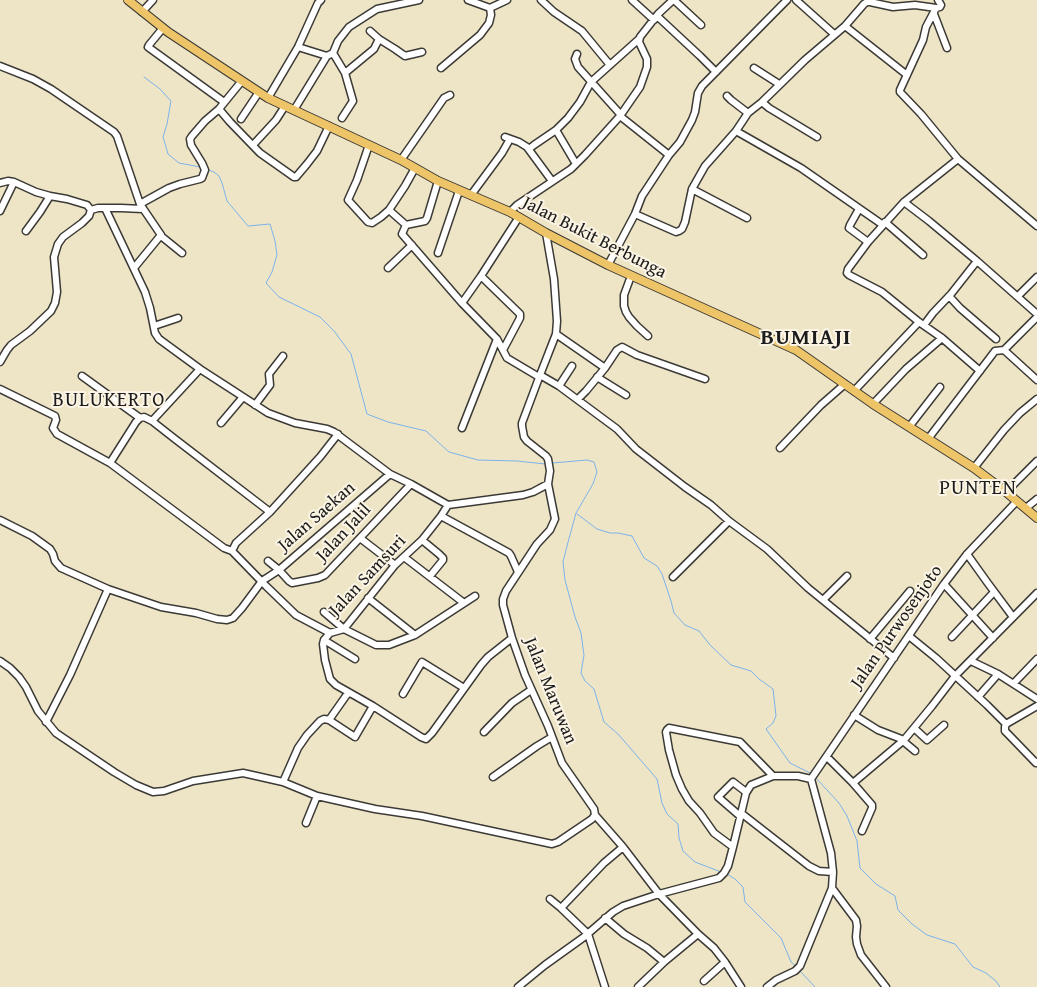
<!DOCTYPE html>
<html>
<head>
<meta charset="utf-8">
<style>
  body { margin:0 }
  canvas { display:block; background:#eee5c6 }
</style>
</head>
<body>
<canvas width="1037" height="987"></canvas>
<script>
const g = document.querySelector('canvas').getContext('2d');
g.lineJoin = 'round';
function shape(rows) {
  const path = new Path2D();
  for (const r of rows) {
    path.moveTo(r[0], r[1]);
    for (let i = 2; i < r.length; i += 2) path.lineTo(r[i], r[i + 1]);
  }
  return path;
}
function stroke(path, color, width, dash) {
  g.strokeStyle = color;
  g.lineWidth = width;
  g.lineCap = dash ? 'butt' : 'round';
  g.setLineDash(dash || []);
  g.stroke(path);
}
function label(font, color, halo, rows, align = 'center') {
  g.font = font + ' "Gentium Book Plus",serif';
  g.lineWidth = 4;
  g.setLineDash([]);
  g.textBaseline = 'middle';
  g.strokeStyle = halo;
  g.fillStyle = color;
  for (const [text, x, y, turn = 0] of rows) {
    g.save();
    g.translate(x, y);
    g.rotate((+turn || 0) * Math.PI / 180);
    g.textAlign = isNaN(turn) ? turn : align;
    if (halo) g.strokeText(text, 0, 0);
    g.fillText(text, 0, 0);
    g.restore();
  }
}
stroke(shape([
  [144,77,160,89,171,101,167,124,163,137,168,154,179,163,200,167],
  [206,169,214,172,219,176,222,183,227,201,248,226,270,224,275,241,277,255,272,272,266,283,279,297,320,317,334,331,351,354,367,414,388,422,426,431,449,452,478,460,517,461,545,464],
  [552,463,587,460,594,462,597,472,593,484,576,513,567,546,563,562,565,580,575,617,581,633,584,655,581,673,585,681,594,689,604,722,618,734,657,779,662,803,667,814,678,824,679,838,683,851,695,862,721,872],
  [577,514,597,529,610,533,618,533,632,536,644,558,657,566,662,574,671,601,674,613,685,625,699,631,710,645,731,665,751,671,759,679,773,689,776,716,773,723,766,729,790,763,812,774],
  [815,777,839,803,847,816,857,841,860,868,876,884,895,896,898,910,912,924,927,935,955,944,973,967,986,973,996,981,1000,987],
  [727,874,735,879,743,887,745,902,781,938,791,962,796,966],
  [800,971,815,987]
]), '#7bb2ea', 1);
const minor = shape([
  [541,0,554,12,582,31,610,65],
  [632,0,654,20],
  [674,0,701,25],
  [796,0,834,34],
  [490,8,507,0],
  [936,8,940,7,941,5,938,0],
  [142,12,153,0],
  [934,14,947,48],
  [657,16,700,56,716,72],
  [845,26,907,75],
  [163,28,149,45,148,47,224,102],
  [370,31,379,39],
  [298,47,327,56],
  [333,53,338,41,349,27,377,9,419,0],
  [577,54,575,59,578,67,621,115],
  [0,66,33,79,51,89,114,132,117,136,140,204,169,188,180,184,200,179,202,178,205,170,202,163,191,145,190,139,192,136,205,121,219,109,241,82],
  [441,68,480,35,489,23,491,15,490,8,468,0],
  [754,68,779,84],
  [345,73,374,49,379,39,395,49,405,56,422,52],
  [727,96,731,100,748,113],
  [268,98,298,47,318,3,321,0],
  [762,102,769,108,817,137],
  [219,109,230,122,260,153,294,177,296,177,307,164,317,151,329,126],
  [294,110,327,56,333,53,345,73,353,101,342,118],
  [241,119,259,92],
  [556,130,576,164],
  [736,131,801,168,883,225],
  [505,137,519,142,527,147,552,181],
  [253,145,276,120,285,106],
  [369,145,357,180,348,200,368,222,372,223,381,217,389,210,405,186,415,168],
  [529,149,534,145,556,130,568,118,580,102,591,82,639,39],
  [669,155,680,142,692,120,695,112,698,93,702,86,787,0],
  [958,159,904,202,868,242,848,269,847,273,849,275,882,292,919,322,942,338,980,371],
  [401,160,444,98,450,95],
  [0,183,8,181,14,182,36,192,50,196,67,199,87,205,91,210],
  [471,195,502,153,510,139],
  [904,202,929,221,977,261],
  [105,208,145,292,150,308,155,333,159,339,200,369,268,413,295,423,327,429,334,432,390,474,411,484,448,505,441,516,422,540,395,565,344,629,330,633,324,640,323,644,325,660,330,679,336,685,373,706,421,737,426,739,432,733,481,665,488,657,512,638],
  [859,209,850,225,849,228,868,242],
  [91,210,98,208,121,208,143,209],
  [389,210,406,225,402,234,462,303,497,339,507,358,539,377],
  [0,211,14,182],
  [510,212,517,205,571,169,585,155,620,116,640,87,647,67,647,59,639,42,640,37,658,14,673,0],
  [635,214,676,232,679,231,682,229,685,222,692,189],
  [747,218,692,189,705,166,736,131,748,113,762,102,805,60,845,26,864,4,867,2,870,2,893,7,915,5,936,8,926,27,923,40,900,90,900,92,921,114,958,159,1037,226],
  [885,222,923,255],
  [406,225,425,221,427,218,438,181],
  [26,231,40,212,50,196],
  [161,236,182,253],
  [438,253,459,191],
  [608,265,635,214,642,196,669,155,620,116],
  [134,268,161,235,140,204],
  [388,268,412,245],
  [481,276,520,314,520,318,503,350],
  [631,276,624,295,624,306,626,312,629,317,637,326,648,336],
  [949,296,960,308,996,339],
  [1018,296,1037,277],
  [462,303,481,276,519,217],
  [924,325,933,313,951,294,977,261,1037,314],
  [154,326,178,318],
  [556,334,605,368],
  [1004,350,1037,317],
  [0,362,7,350,11,345,30,331,51,311,55,303,57,292,54,257,58,244,63,237,82,223,89,216,91,210],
  [540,375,559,386,617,429,636,449,685,487,711,505,729,521,767,549,808,588,894,658],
  [82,376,140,418],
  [597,377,626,395],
  [559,386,572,366],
  [0,389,55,416,56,420,53,428,57,434,110,463,224,548,232,551,266,586,296,615,330,633],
  [854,391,919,322],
  [578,399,586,391,605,368,617,350,622,347,637,355,705,379],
  [873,404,906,369,942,338],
  [255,405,270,385,269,374,283,356],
  [152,421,200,369],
  [221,423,243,397],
  [909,427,940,387],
  [462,428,497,339],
  [928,439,995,351,1004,350,1037,380],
  [780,448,821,405,845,384],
  [110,463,136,422,140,418,144,417,152,421,175,439,270,512],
  [974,468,1004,430,1020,413,1037,399],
  [1006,492,1037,461],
  [448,505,523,495,533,492,548,484],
  [1026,508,1037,499],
  [441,516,509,553,511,556,518,572],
  [0,520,32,536,50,549,53,554,55,561,61,568,108,589],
  [360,538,395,565],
  [422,540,439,554,443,558,443,560,430,576],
  [232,551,236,543,270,512,320,457,338,434],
  [967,554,987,582,1013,617],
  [404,557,464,603],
  [268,561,279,570,289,581,292,583,318,578,325,575,411,484],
  [673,577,729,521],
  [944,584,993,638],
  [368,598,415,635],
  [823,600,847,576],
  [324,612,344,629,376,645,389,645,415,635,475,596],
  [909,636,936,658,987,705,1006,724],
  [952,637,994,592],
  [870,639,910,591],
  [324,640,355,659],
  [0,661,10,668,19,677,26,687,38,711,56,733,114,772,136,785,153,792,164,791,193,781,243,773,283,782,317,796,375,809,422,816,552,844,558,842,592,819,595,815],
  [971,661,998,674,1037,699],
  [1014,683,1037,659],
  [403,694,422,662,464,688],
  [978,697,998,674],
  [1037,706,1006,724,1005,727,1005,731,1008,734,1036,763,1037,762],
  [854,715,878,730,904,740],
  [329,720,348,693],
  [46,722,70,675,108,589,161,607,196,613,217,619,227,620,233,618,242,608,262,581,279,570,390,474],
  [914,728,927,740,944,725],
  [484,732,512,703,531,690],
  [903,741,915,751],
  [827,757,853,783,872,805,872,808,862,831],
  [493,777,537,746,552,737],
  [811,779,944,584,967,554,1017,501],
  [283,782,298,748,307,735,320,721,324,719,329,720,355,737,373,706],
  [853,783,904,740,932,706,955,676,1037,593],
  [741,813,809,866,819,871,833,872],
  [740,816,718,797,733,782,746,792],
  [306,823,317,796],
  [733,847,714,833,700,813,689,801,682,789,676,775,669,750,666,732,667,730,669,728,740,742,773,776],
  [832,888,856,920,857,926,856,937,857,944,861,955,886,987],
  [550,899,561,908,588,934,605,987],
  [561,908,604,863,623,847],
  [605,918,624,934,647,948,664,962],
  [704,981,725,962],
  [518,987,545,965,584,937,613,912,623,906,659,894,623,847,595,815,594,809,562,763,548,726,525,675,512,638,503,605,503,599,506,591,537,544,550,530,555,519,548,484,550,471,548,459,546,456,527,441,524,437,522,426,522,423,540,375,556,334,557,321,554,279,546,233],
  [638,987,664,962,698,934],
  [741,987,725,962,714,948,698,934,659,894,719,878,724,873,728,866,733,847,746,793,751,785,773,776,798,776,811,779],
  [767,987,776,980,795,971,800,966,832,888,833,872,831,853,811,779]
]);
const major = shape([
  [128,0,168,32,268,98,401,160,438,181,510,212,546,233,608,265,796,350,873,404,974,468,1006,492,1037,518]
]);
stroke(minor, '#3c3a36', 9);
stroke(major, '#3c3a36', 10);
stroke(minor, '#fff', 6);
stroke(major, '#eec469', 8);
label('18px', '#1c1c1c', '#fcf5e5', [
  ["Jalan Bukit Berbunga",594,238,27],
  ["Jalan Saekan",317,517,-41],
  ["Jalan Jalil",344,533,-47],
  ["Jalan Samsuri",368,576,-47],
  ["Jalan Purwosenjoto",897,627,-55],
  ["Jalan Maruwan",550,691,68]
]);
g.letterSpacing = '1px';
label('20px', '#1c1c1c', '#fcf5e5', [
  ["BULUKERTO",109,401],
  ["PUNTEN",978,489]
]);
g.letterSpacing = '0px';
g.letterSpacing = '1px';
label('bold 22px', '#1c1c1c', '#fcf5e5', [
  ["BUMIAJI",806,338]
]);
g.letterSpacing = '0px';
</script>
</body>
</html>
